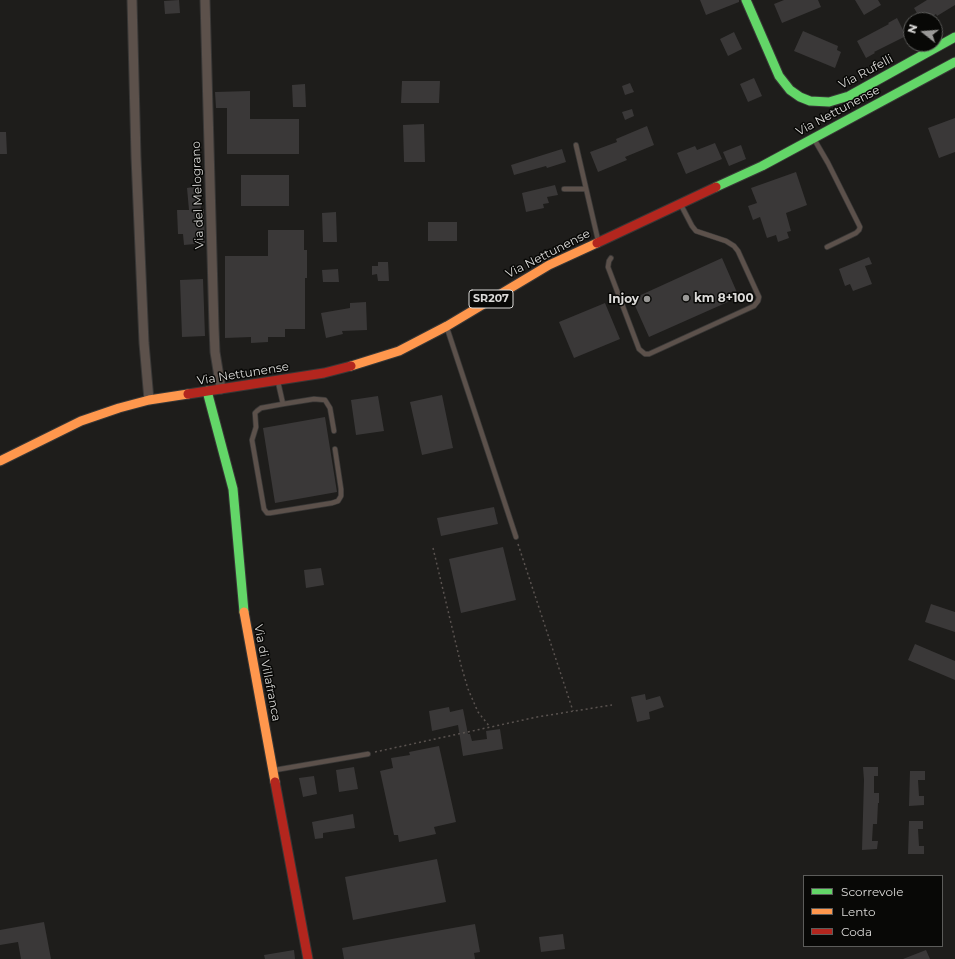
<!DOCTYPE html>
<html>
<head>
<meta charset="utf-8">
<style>
  body { margin:0 }
  #map { position:relative; width:955px; height:959px; overflow:hidden; background:#1e1d1b; font-family:Montserrat,sans-serif }
  canvas { display:block }
  .legend { position:absolute; left:803px; top:875px; width:140px; height:72px; box-sizing:border-box; background:#080806; border:1px solid #5c5c5a; margin:0; padding:5px 7px; list-style:none; font-size:12px; color:#dbdad8 }
  .legend li { display:flex; align-items:center; gap:8px; height:20px }
  .legend b { width:20px; border:1px solid #5c5c5a }
  .north { position:absolute; left:903px; top:12px; width:40px; height:40px; box-sizing:border-box; background:#080806; border:1px solid #5c5c5a; border-radius:50%; rotate:287deg; font-size:11px; font-weight:700; line-height:16px; text-align:center; color:#dbdad8 }
  .north::after { content:''; display:block; margin:auto; width:14px; height:18px; background:#999896; clip-path:polygon(50% 0,100% 100%,50% 72%,0 100%) }
</style>
</head>
<body>
<div id="map">
<canvas width="955" height="959"></canvas>
<ul class="legend">
<li><b style="height:5px;background:#63d668"></b>Scorrevole</li>
<li><b style="height:5px;background:#ff974d"></b>Lento</li>
<li><b style="height:5px;background:#b3261e"></b>Coda</li>
</ul>
<div class="north">N</div>
</div>
<script>
const g = document.querySelector('canvas').getContext('2d');
g.lineJoin = 'round';
function fillPath(path, color) {
  g.fillStyle = color;
  g.fill(path, 'evenodd');
}
function shape(rows) {
  const path = new Path2D();
  for (const r of rows) {
    path.moveTo(r[0], r[1]);
    for (let i = 2; i < r.length; i += 2) path.lineTo(r[i], r[i + 1]);
  }
  return path;
}
function stroke(path, color, width, dash) {
  g.strokeStyle = color;
  g.lineWidth = width;
  g.lineCap = dash ? 'butt' : 'round';
  g.setLineDash(dash || []);
  g.stroke(path);
}
function label(font, color, halo, rows, align = 'center') {
  g.font = font + ' Montserrat,sans-serif';
  g.lineWidth = 3;
  g.setLineDash([]);
  g.textBaseline = 'middle';
  g.strokeStyle = halo;
  g.fillStyle = color;
  for (const [text, x, y, turn = 0] of rows) {
    g.save();
    g.translate(x, y);
    g.rotate((+turn || 0) * Math.PI / 180);
    g.textAlign = isNaN(turn) ? turn : align;
    if (halo) g.strokeText(text, 0, 0);
    g.fillText(text, 0, 0);
    g.restore();
  }
}
fillPath(shape([
  [179,0,180,13,165,14,164,1],
  [700,0,739,0,739,2,706,15],
  [784,0,818,0,821,7,782,23,774,4],
  [855,0,878,0,881,5,864,15],
  [927,0,955,0,955,5,937,16,936,14,927,20,921,20,914,8],
  [897,18,906,36,874,52,875,53,866,58,857,41,889,24,888,23],
  [803,31,838,46,837,50,841,52,835,68,794,51],
  [734,32,742,49,728,56,720,39],
  [754,78,762,96,748,102,740,84],
  [402,81,440,81,439,103,401,103],
  [630,83,634,92,625,95,622,86],
  [305,84,306,107,293,107,292,85],
  [250,91,250,119,299,119,299,154,227,154,227,108,216,108,215,92],
  [632,109,634,116,625,120,622,112],
  [955,118,955,152,939,158,928,128],
  [424,124,425,162,404,162,403,125],
  [647,126,654,145,625,157,627,160,598,172,590,152,617,142,616,139],
  [0,132,6,132,7,154,0,154],
  [715,143,722,159,686,174,677,153,695,146,697,150],
  [741,145,746,159,729,166,723,152],
  [562,149,566,162,547,168,546,166,514,175,511,165],
  [796,172,807,205,786,213,791,231,787,232,789,238,778,242,776,235,767,238,760,217,753,220,748,206,757,203,751,188],
  [241,175,289,175,289,206,241,206],
  [555,185,558,195,547,197,549,203,543,204,544,208,526,212,522,193],
  [199,186,201,209,204,209,205,243,184,245,183,234,178,234,177,210,189,210,187,188],
  [336,212,337,242,323,242,322,213],
  [428,222,457,222,457,241,428,241],
  [268,230,304,230,304,250,307,250,307,278,305,278,305,329,285,329,285,337,268,337,268,342,251,343,251,337,225,338,225,256,268,256],
  [869,257,872,264,865,266,872,284,853,291,850,284,845,286,839,269],
  [722,258,739,297,649,337,632,299],
  [378,262,388,262,389,281,378,281,377,274,372,275,372,266,378,266],
  [338,269,339,282,323,282,322,270],
  [203,279,205,336,182,337,180,280],
  [366,302,367,330,342,331,343,334,326,338,321,313,350,308,350,303],
  [605,303,620,339,574,358,559,322],
  [442,395,453,448,422,455,410,402],
  [378,396,384,431,356,435,351,400],
  [325,417,337,492,275,503,263,428],
  [494,507,498,524,441,536,437,518],
  [503,547,516,600,461,613,449,559],
  [321,568,324,585,306,588,304,570],
  [931,604,955,612,955,632,925,622],
  [915,644,955,661,955,680,908,660],
  [645,694,646,700,660,696,664,707,649,712,650,719,637,722,631,697],
  [449,707,450,712,463,709,468,734,470,734,472,741,487,739,486,731,500,729,503,749,463,756,458,725,432,731,429,711],
  [439,746,456,822,434,827,436,834,399,842,398,835,394,835,380,771,393,768,391,758,410,755,409,752],
  [354,767,358,789,339,792,336,770],
  [863,767,878,767,878,776,874,776,874,793,879,793,879,803,878,803,877,824,873,824,872,841,878,841,877,849,862,850,864,780],
  [910,771,925,771,925,780,918,780,919,796,924,796,924,805,909,806],
  [314,776,317,794,303,797,299,778],
  [353,814,355,828,323,833,323,838,315,839,312,822],
  [909,821,923,821,923,829,918,829,919,846,924,846,924,854,908,854],
  [437,859,446,902,353,920,345,877],
  [44,922,51,959,21,959,18,942,0,945,0,930],
  [475,924,480,952,474,953,475,959,344,959,342,948],
  [563,934,565,949,541,952,539,937],
  [294,950,295,959,265,959,264,955],
  [926,950,930,959,903,959]
]), '#3a3838');
const lane = shape([
  [814,139,828,163,860,227,859,230,856,233,827,247],
  [576,145,598,240],
  [564,189,586,189],
  [611,258,609,261,608,267,639,349,645,354,649,354,754,306,758,301,759,297,738,251,734,246,726,241,696,231,692,226,681,205],
  [447,328,516,537],
  [278,382,283,404,261,408,257,411,255,413,256,427,252,440,264,509,267,513,270,513,332,503,338,501,341,496,341,489,335,449],
  [283,404,314,399,325,400,330,408,334,431],
  [275,770,368,754]
]);
const street = shape([
  [132,0,136,157,144,343,149,400],
  [205,0,214,328,215,352,221,389]
]);
const fast = shape([
  [746,0,779,76,790,90,800,97,810,101,829,102,849,96,955,37],
  [716,187,762,166,955,62],
  [207,391,233,489,244,612]
]);
const slow = shape([
  [351,366,399,351,447,326,549,265,597,243],
  [0,461,81,421,119,408,149,400,188,394],
  [244,612,275,782]
]);
const jam = shape([
  [597,243,716,187],
  [188,394,324,373,351,366],
  [275,782,308,959]
]);
stroke(lane, '#383736', 6);
stroke(street, '#383736', 11);
stroke(fast, '#383736', 11);
stroke(slow, '#383736', 11);
stroke(jam, '#383736', 11);
stroke(shape([
  [518,544,573,711],
  [433,548,461,665,468,689,478,712,490,727],
  [375,752,537,717,612,705]
]), '#5a5350', 1.5, [2, 3]);
stroke(lane, '#5c514b', 4.5);
stroke(street, '#5c514b', 9);
stroke(fast, '#63d668', 9);
stroke(slow, '#ff974d', 9);
stroke(jam, '#b3261e', 9);
for (const [x, y, r, color] of [
  [686,298,4,"#999896"],
  [647,299,4,"#999896"]
]) {
  const dot = new Path2D();
  dot.arc(x, y, r, 0, 2 * Math.PI);
  g.fillStyle = color;
  g.fill(dot);
  stroke(dot, '#080806', 1.5);
}
for (const [x, y, w] of [
  [491,299,44]
]) {
  const box = new Path2D();
  box.roundRect(x - w / 2, y - 9, w, 18, 3);
  g.fillStyle = '#080806';
  g.fill(box);
  stroke(box, '#dbdad8', 1);
}
label('bold 11px', '#dbdad8', null, [
  ["SR207",491,299]
]);
label('12px', '#dbdad8', '#080806', [
  ["Via Rufelli",866,72,-28],
  ["Via Nettunense",838,111,-28],
  ["Via del Melograno",198,195,-92],
  ["Via Nettunense",548,254,-27],
  ["Via Nettunense",243,374,-9],
  ["Via di Villafranca",267,673,79]
]);
label('bold 12px', '#dbdad8', '#080806', [
  ["km 8+100",694,298],
  ["Injoy",639,299,"right"]
], 'left');
</script>
</body>
</html>
